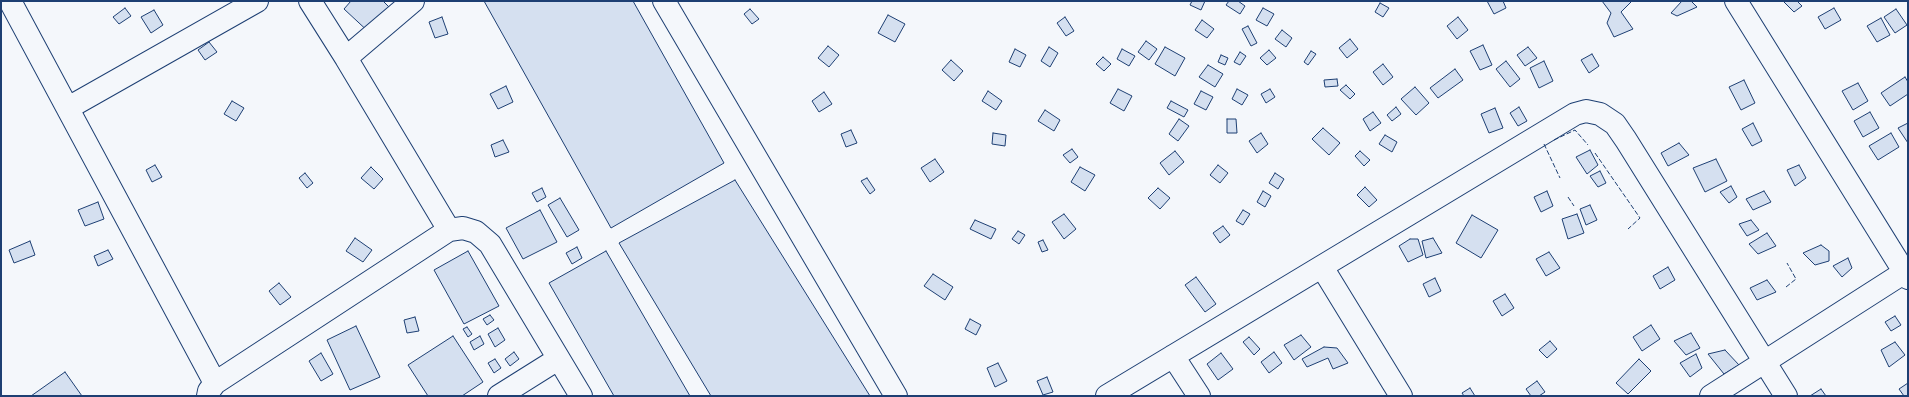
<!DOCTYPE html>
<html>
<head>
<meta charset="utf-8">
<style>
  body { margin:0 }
  #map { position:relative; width:1909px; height:397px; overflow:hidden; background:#f4f7fb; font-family:"Varela Round",sans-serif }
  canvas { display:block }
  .frame { position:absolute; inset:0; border:2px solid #1d3f73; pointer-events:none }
</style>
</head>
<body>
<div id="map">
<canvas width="1909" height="397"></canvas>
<div class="frame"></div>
</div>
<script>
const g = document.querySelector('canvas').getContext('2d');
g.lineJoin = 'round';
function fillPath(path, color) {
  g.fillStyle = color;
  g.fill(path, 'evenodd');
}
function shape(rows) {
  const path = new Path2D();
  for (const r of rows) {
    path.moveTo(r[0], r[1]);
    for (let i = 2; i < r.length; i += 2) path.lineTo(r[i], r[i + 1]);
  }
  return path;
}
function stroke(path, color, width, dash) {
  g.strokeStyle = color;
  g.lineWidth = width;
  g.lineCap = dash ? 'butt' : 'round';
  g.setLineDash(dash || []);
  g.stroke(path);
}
const building = shape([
  [351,1,383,1,394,12,372,35,344,9,351,1],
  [484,1,633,1,724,163,611,228,484,1],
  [1192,1,1205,1,1201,10,1190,5,1192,1],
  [1229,1,1238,1,1245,6,1240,14,1226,5,1229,1],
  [1487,1,1503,1,1506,8,1494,14,1487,1],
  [1602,1,1632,1,1621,12,1633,29,1614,37,1607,23,1611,13,1602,1],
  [1682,1,1691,1,1697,7,1677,16,1671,13,1682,1],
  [1783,1,1797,1,1802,6,1794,12,1783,1],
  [1380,3,1389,8,1383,17,1375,12,1380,3],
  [125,8,131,16,119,24,113,17,125,8],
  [1263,8,1274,14,1267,26,1256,20,1263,8],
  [1834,8,1841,20,1825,29,1818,17,1834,8],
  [750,9,759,19,752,24,744,14,750,9],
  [1896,9,1907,25,1895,33,1884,17,1896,9],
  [154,10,163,25,151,33,141,17,154,10],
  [888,15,905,24,895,42,878,33,888,15],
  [442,17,448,34,435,38,429,22,442,17],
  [1065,17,1074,31,1066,36,1057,23,1065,17],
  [1458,17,1468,30,1457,39,1447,26,1458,17],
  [1881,18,1890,35,1877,42,1867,26,1881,18],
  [1202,20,1214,29,1207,38,1195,30,1202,20],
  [1248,26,1257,43,1251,46,1242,29,1248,26],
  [1282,30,1292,38,1286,47,1275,39,1282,30],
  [1350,39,1358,49,1347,58,1339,48,1350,39],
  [1146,41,1157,49,1149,60,1138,52,1146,41],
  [209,42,217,52,205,60,198,50,209,42],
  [1483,45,1492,65,1480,70,1470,51,1483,45],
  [828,46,839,55,829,67,818,58,828,46],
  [1049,47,1058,53,1050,67,1041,61,1049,47],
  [1165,47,1185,58,1175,76,1155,64,1165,47],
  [1528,47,1537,58,1525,66,1517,55,1528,47],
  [1015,49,1026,55,1020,67,1009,62,1015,49],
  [1122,49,1135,56,1129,66,1117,59,1122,49],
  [1269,50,1276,58,1267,65,1260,58,1269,50],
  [1311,51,1316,54,1308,65,1304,62,1311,51],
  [1240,52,1246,56,1240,65,1234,62,1240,52],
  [1592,54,1599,66,1589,73,1581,60,1592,54],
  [1221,55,1228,58,1225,65,1218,62,1221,55],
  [1103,57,1111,64,1104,71,1096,64,1103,57],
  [951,60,963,71,954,81,942,70,951,60],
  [1506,61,1520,79,1510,87,1496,69,1506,61],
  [1544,61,1553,81,1539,88,1530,68,1544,61],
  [1383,64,1393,77,1383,85,1373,72,1383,64],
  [1208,65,1223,74,1215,87,1199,77,1208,65],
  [1455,69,1463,80,1438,98,1430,88,1455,69],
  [1905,77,1908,82,1908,94,1890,106,1881,93,1905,77],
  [1337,79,1338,86,1325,87,1324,80,1337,79],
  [1744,80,1755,103,1741,110,1729,87,1744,80],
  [1858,83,1868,101,1853,110,1842,91,1858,83],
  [1346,85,1355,94,1350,99,1340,90,1346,85],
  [506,86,513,102,498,109,490,94,506,86],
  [1415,87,1429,103,1416,115,1401,99,1415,87],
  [1118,89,1132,96,1124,111,1110,103,1118,89],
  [1237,89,1248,95,1242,105,1232,99,1237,89],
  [1270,89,1275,97,1266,103,1261,94,1270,89],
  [988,91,1002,101,996,110,982,101,988,91],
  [1201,91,1213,97,1206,110,1194,104,1201,91],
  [824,92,832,104,819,112,812,101,824,92],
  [232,101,244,108,236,121,224,114,232,101],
  [1171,101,1188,110,1184,117,1167,108,1171,101],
  [1396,107,1401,114,1392,121,1387,115,1396,107],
  [1519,107,1527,121,1518,126,1510,113,1519,107],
  [1495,108,1503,128,1489,133,1481,114,1495,108],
  [1045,110,1060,120,1054,131,1038,121,1045,110],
  [1373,112,1381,123,1370,131,1363,119,1373,112],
  [1870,112,1879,128,1863,137,1854,121,1870,112],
  [1179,119,1189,126,1178,141,1169,134,1179,119],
  [1227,119,1236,119,1237,133,1227,133,1227,119],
  [1753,123,1762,141,1752,146,1742,129,1753,123],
  [1908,123,1908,143,1898,128,1908,123],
  [1323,128,1340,143,1329,155,1312,139,1323,128],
  [851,130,857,143,846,147,841,134,851,130],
  [993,133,1006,135,1005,146,992,144,993,133],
  [1261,133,1268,144,1257,153,1249,141,1261,133],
  [1891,133,1899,147,1878,160,1869,146,1891,133],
  [1385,135,1397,142,1392,152,1379,144,1385,135],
  [503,140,509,152,495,157,491,145,503,140],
  [1679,143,1689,155,1668,166,1661,153,1679,143],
  [1072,149,1078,157,1070,163,1063,155,1072,149],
  [1590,150,1598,165,1587,174,1576,157,1590,150],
  [1175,151,1184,162,1169,175,1160,163,1175,151],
  [1360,151,1370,160,1364,166,1355,156,1360,151],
  [935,159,944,172,930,182,921,168,935,159],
  [1716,159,1727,181,1705,192,1693,168,1716,159],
  [155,165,162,177,152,182,146,170,155,165],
  [1218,165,1228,173,1220,183,1210,175,1218,165],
  [1799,165,1806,178,1795,186,1787,170,1799,165],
  [371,167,383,179,374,189,361,178,371,167],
  [1080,167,1095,175,1085,191,1071,182,1080,167],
  [1600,171,1606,183,1598,187,1590,176,1600,171],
  [305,173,313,183,307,188,299,178,305,173],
  [1275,173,1284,179,1278,189,1269,183,1275,173],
  [867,178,875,190,870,194,861,181,867,178],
  [735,180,870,396,711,396,619,243,735,180],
  [1731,186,1737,197,1729,203,1720,192,1731,186],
  [1365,187,1377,200,1369,207,1357,195,1365,187],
  [542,188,546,197,537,202,532,193,542,188],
  [1158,188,1170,198,1160,209,1148,198,1158,188],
  [1263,191,1271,196,1265,207,1257,202,1263,191],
  [1547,191,1553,206,1541,212,1534,197,1547,191],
  [1764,191,1771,202,1753,210,1746,199,1764,191],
  [560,198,579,230,567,237,548,205,560,198],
  [98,202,104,219,85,226,78,210,98,202],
  [1590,205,1597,220,1586,225,1580,209,1590,205],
  [540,210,557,242,523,259,506,228,540,210],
  [1243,210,1250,214,1243,225,1236,221,1243,210],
  [1064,214,1076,229,1064,239,1052,222,1064,214],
  [1577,214,1584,233,1568,239,1562,219,1577,214],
  [1472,215,1498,230,1481,258,1456,243,1472,215],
  [975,220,996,229,991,239,970,229,975,220],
  [1751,220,1759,230,1747,236,1739,224,1751,220],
  [1223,226,1230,235,1220,243,1213,233,1223,226],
  [1018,231,1025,235,1019,244,1012,239,1018,231],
  [1767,233,1776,246,1758,254,1749,244,1767,233],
  [355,238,372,250,363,262,346,251,355,238],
  [1433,238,1442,253,1426,258,1422,241,1433,238],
  [1410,239,1418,239,1423,255,1408,262,1399,246,1410,239],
  [1043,240,1048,250,1042,252,1038,242,1043,240],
  [30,241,35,255,14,263,9,250,30,241],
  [1821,245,1829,251,1829,261,1815,265,1803,253,1821,245],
  [577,247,582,258,572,264,566,253,577,247],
  [108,250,113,259,98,266,94,256,108,250],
  [468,251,499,306,464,324,434,270,468,251],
  [606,251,690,396,614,396,549,283,606,251],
  [1549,252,1560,268,1546,276,1536,259,1549,252],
  [1848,258,1852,268,1842,277,1833,266,1848,258],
  [1668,267,1675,280,1660,289,1653,276,1668,267],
  [933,274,953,287,945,300,924,286,933,274],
  [1196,277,1216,304,1205,312,1185,285,1196,277],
  [1435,278,1441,291,1429,297,1423,284,1435,278],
  [1767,280,1776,292,1757,300,1750,288,1767,280],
  [279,283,291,297,280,305,269,291,279,283],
  [1505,294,1514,308,1502,316,1493,301,1505,294],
  [490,315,494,320,487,325,483,319,490,315],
  [1895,316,1901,325,1891,331,1885,322,1895,316],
  [415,317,419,331,407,333,404,320,415,317],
  [970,319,981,325,976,335,965,329,970,319],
  [1651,325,1660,339,1642,351,1633,337,1651,325],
  [356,326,380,377,350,390,327,340,356,326],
  [467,327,472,334,468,337,463,329,467,327],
  [498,328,505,340,495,347,488,334,498,328],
  [1691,333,1700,348,1686,355,1674,341,1691,333],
  [1301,335,1311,347,1294,360,1284,345,1301,335],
  [453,336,483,382,462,396,428,396,408,365,453,336],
  [480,336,484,344,474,350,470,342,480,336],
  [1249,337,1260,349,1254,355,1243,342,1249,337],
  [1550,341,1557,349,1547,358,1539,350,1550,341],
  [1895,342,1905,355,1889,367,1881,350,1895,342],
  [1324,347,1337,348,1348,363,1333,369,1328,358,1307,367,1302,359,1324,347],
  [1725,350,1739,365,1724,374,1708,354,1725,350],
  [514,352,519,359,510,366,505,359,514,352],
  [1274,352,1282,363,1269,373,1261,362,1274,352],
  [321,353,333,374,321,381,309,361,321,353],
  [1221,353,1233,369,1218,380,1207,364,1221,353],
  [1696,354,1702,368,1690,377,1680,363,1696,354],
  [495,359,501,368,494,373,488,363,495,359],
  [1639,359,1651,371,1628,394,1616,383,1639,359],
  [998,363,1007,381,995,387,987,368,998,363],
  [65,372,82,396,31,396,65,372],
  [1047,377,1053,392,1043,395,1037,381,1047,377],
  [1537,381,1545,392,1539,396,1531,396,1526,389,1537,381],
  [1908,383,1908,396,1904,396,1899,389,1908,383],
  [1470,388,1475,396,1464,396,1462,393,1470,388],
  [1821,389,1826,396,1810,396,1821,389]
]);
fillPath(building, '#d5e0f0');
stroke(building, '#1d3f73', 1);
const minor = shape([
  [10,1,215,383],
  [310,1,346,58,449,230],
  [664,1,896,396],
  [1736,1,1908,278],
  [346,58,413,1],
  [68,108,257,1],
  [1322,267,1401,396],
  [1173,356,1199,396],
  [208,396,209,391,215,383,449,230,463,228,476,232,490,244,581,396],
  [499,396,558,359],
  [1107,396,1575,114,1586,111,1600,114,1615,124,1626,140,1786,396],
  [1711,396,1908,270]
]);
stroke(minor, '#1d3f73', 24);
stroke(minor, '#f4f7fb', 22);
stroke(shape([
  [1554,140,1575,130,1588,145],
  [1544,144,1560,178],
  [1595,153,1640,218,1628,229],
  [1568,197,1574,206],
  [1786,287,1796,279,1787,263]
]), '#1d3f73', 1, [5, 2]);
</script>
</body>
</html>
